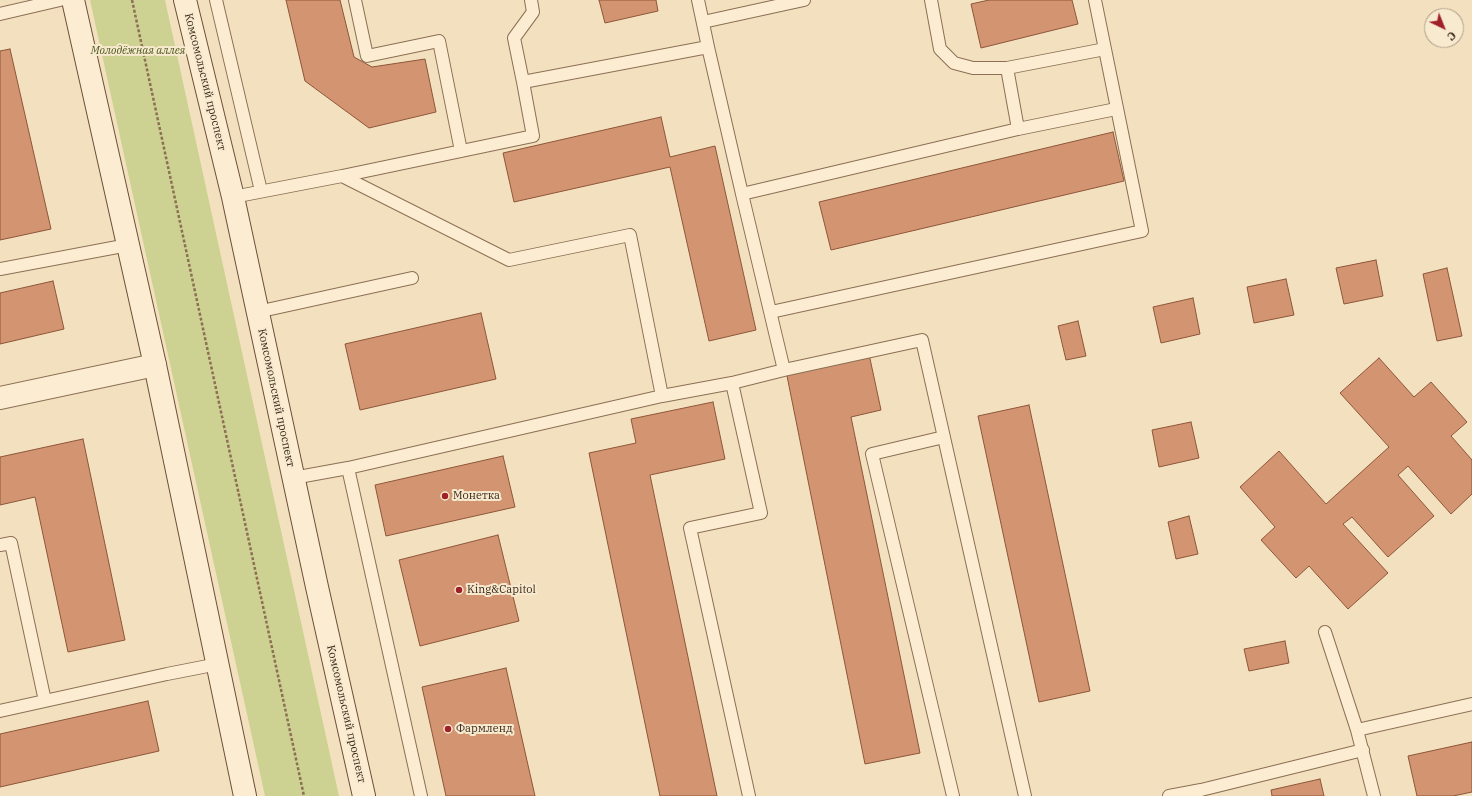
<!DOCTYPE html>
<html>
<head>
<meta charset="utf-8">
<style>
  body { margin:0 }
  #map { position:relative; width:1472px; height:796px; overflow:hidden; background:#f2e0be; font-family:"IBM Plex Serif",serif }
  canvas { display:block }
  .north { position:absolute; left:1424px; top:8px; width:40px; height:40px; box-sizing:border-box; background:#f8eacf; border:1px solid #ac9c87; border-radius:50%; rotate:137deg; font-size:11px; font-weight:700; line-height:16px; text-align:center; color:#3a281b }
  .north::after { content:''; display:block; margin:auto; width:14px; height:18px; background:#a02028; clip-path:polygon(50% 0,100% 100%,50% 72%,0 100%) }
</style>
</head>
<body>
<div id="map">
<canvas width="1472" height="796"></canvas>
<div class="north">С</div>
</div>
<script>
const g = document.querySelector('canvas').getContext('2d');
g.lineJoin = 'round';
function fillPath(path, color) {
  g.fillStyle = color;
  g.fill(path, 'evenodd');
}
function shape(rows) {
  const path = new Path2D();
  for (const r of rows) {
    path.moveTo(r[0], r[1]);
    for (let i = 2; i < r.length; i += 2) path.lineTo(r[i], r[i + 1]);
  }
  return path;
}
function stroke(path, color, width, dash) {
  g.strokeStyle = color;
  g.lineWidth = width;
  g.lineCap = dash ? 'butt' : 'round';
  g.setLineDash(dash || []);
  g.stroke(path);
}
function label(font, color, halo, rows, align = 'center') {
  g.font = font + ' "IBM Plex Serif",serif';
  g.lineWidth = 4;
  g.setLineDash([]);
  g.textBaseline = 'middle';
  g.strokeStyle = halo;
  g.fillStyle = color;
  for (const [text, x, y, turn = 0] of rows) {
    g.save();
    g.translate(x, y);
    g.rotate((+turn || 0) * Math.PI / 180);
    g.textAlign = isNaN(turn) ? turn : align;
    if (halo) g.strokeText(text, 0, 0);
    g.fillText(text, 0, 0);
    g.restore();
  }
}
fillPath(shape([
  [90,0,165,0,339,796,265,796]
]), '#cdd191');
const building = shape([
  [286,0,340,0,354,57,372,67,425,59,436,112,369,128,305,81,286,0],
  [599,0,656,0,658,11,605,23,599,0],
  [989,0,1072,0,1078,24,981,48,971,4,989,0],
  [10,49,51,229,0,240,0,51,10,49],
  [661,117,670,157,715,146,756,330,709,341,670,167,514,202,503,153,661,117],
  [1113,132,1124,181,831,250,819,202,1113,132],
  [1376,260,1383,296,1344,304,1336,268,1376,260],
  [1447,268,1462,336,1437,341,1423,274,1447,268],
  [1286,279,1294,315,1254,323,1247,287,1286,279],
  [53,281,64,329,0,344,0,293,53,281],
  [1193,298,1200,334,1161,343,1153,307,1193,298],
  [481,313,496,379,360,410,345,344,481,313],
  [1078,321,1086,356,1066,360,1058,326,1078,321],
  [869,354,881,410,851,417,920,753,865,764,786,371,869,354],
  [1379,358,1414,397,1431,382,1467,422,1451,436,1472,460,1472,494,1451,514,1408,466,1398,475,1434,516,1388,557,1352,517,1343,524,1388,573,1348,609,1309,566,1296,578,1261,540,1275,527,1240,487,1279,451,1326,504,1389,447,1340,393,1379,358],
  [713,402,725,459,650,475,717,796,660,796,589,453,636,443,631,419,713,402],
  [1029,405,1090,691,1039,702,978,416,1029,405],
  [1191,422,1199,458,1159,467,1152,430,1191,422],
  [83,439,125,640,68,652,35,497,0,505,0,457,83,439],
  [503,456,515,507,386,536,375,485,503,456],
  [1189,516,1198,554,1176,559,1168,522,1189,516],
  [498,535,519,621,420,646,399,560,498,535],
  [1285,641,1289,663,1249,671,1244,649,1285,641],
  [506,668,535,796,446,796,422,687,506,668],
  [148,701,159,751,0,787,0,734,148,701],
  [1472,742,1472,792,1453,796,1417,796,1408,756,1472,742],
  [1320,779,1324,796,1272,796,1271,790,1320,779]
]);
fillPath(building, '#d39471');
stroke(building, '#8d5639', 1);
const lane = shape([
  [216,0,261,191],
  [355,0,367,56,439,41,461,151],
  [531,0,533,12,514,38,523,82,708,47,742,194],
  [698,0,708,47],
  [931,0,940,49,954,63,973,68,1007,68,1018,129],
  [0,14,60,0],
  [703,22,804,0],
  [1007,68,1105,49],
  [342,176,533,136,523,82],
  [233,197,342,176,509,260,630,235,662,396,732,383,784,370,742,194,1018,129,1116,109],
  [0,269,128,245],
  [257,312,412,278],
  [771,312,1142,231,1095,0],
  [784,370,922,340,1025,796],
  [732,383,761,513,690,528,749,796],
  [944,437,872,454,953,796],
  [348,468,421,796],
  [293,478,348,468,662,396],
  [0,545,11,543,45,701],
  [1325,632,1357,730,1374,796],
  [0,711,167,674,218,664],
  [1357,730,1472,704],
  [1169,796,1201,790,1363,750]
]);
const street = shape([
  [0,398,155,365]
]);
const secondary = shape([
  [73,0,155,365,245,796],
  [185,0,233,197,317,587,364,796]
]);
stroke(lane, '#8c6f55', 14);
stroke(street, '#8c6f55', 24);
stroke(secondary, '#6d5039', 24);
stroke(shape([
  [132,0,304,796]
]), '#8c6f55', 2.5, [3, 2]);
stroke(lane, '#fcedd2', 12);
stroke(street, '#fcedd2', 22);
stroke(secondary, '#fcedd2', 22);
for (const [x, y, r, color] of [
  [445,496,4,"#a02028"],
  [459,590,4,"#a02028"],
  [448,729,4,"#a02028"]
]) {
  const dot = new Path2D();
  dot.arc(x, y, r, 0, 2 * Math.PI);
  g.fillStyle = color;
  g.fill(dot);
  stroke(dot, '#f8eacf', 1.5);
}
label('italic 11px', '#4d5820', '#f8eacf', [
  ["Молодёжная аллея",138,51]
]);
label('11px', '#3a281b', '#f8eacf', [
  ["Комсомольский проспект",205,82,76],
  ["Комсомольский проспект",276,398,78],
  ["Комсомольский проспект",346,714,77]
]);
label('11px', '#3a281b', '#f8eacf', [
  ["Монетка",453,496],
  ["King&Capitol",467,590],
  ["Фармленд",456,729]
], 'left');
</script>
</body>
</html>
